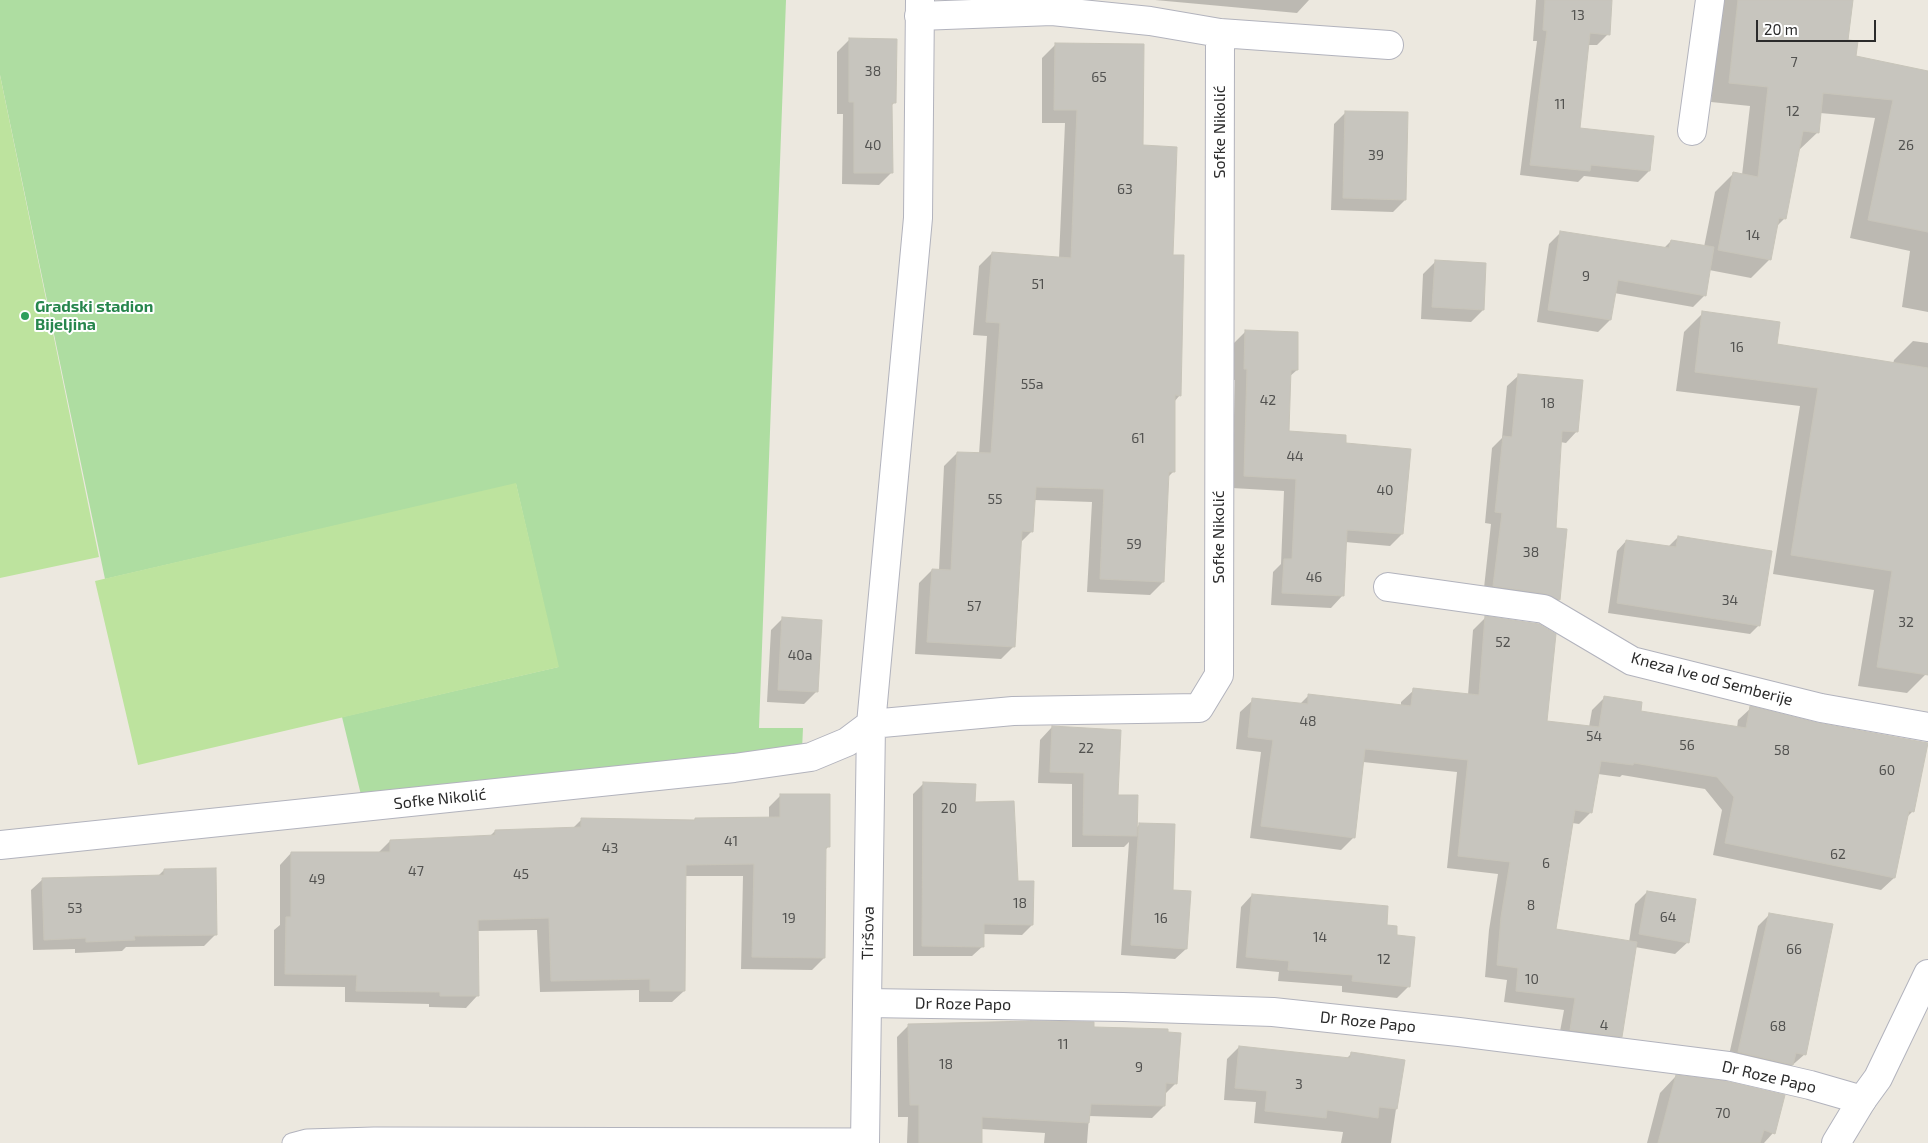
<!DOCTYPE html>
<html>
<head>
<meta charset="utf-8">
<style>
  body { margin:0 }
  #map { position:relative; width:1928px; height:1143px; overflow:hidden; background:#ece8df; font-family:"Exo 2",sans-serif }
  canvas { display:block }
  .scale { position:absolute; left:1756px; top:20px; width:120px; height:22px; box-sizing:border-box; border:2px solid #2b2b2b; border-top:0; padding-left:6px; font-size:15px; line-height:18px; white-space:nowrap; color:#2b2b2b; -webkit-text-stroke:4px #fff; paint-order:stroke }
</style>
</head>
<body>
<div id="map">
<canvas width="1928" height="1143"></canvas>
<div class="scale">20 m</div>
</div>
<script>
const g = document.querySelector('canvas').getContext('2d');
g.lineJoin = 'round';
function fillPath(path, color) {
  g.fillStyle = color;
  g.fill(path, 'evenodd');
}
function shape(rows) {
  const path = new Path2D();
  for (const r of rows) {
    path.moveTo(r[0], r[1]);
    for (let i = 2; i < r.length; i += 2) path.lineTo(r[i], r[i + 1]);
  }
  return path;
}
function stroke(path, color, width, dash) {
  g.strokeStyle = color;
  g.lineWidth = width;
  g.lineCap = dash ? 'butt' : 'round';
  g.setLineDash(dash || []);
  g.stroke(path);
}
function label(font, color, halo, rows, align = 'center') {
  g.font = font + ' "Exo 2",sans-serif';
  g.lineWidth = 4;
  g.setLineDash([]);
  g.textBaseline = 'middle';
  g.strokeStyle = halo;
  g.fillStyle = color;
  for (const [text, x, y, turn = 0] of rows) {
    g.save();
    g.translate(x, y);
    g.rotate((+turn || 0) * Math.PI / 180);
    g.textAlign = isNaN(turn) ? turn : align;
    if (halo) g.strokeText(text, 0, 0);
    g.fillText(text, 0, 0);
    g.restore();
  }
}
fillPath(shape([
  [0,0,786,0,759,728,803,728,802,750,362,799,342,717,558,667,516,484,105,579,0,75]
]), '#aedda1');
fillPath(shape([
  [0,75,99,557,0,578],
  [516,483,559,667,138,765,95,581]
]), '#bde39e');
fillPath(shape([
  [1155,0,1309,0,1297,13],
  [1536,0,1611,0,1608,34,1597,45,1588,45,1578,129,1649,171,1638,182,1584,176,1578,182,1520,175,1537,41,1533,41],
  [1711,0,1852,0,1847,41,1855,57,1928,72,1928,312,1902,307,1910,251,1850,238,1875,118,1820,113,1818,132,1798,151,1784,219,1776,227,1770,259,1751,278,1709,270,1705,295,1693,307,1614,293,1610,320,1598,332,1537,322,1549,244,1561,232,1664,248,1671,241,1704,247,1715,192,1733,174,1742,175,1750,106,1711,102,1718,38],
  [849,40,895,102,891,106,891,173,879,185,842,184,843,114,837,114,837,52],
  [1055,45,1142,146,1171,256,1180,395,1174,402,1174,471,1168,477,1163,582,1150,595,1087,592,1092,502,1034,500,1032,531,1020,543,1014,646,1001,659,915,654,919,583,932,570,939,570,944,466,957,453,979,454,987,336,973,335,979,266,992,253,1059,258,1065,123,1042,123,1042,58],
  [1346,112,1407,114,1405,200,1393,212,1331,210,1334,124],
  [1435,262,1483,310,1471,322,1421,319,1423,274],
  [1703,313,1776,345,1893,364,1894,360,1913,341,1928,343,1928,660,1926,674,1907,693,1858,686,1874,590,1773,574,1800,406,1676,391,1684,332],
  [1245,332,1297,370,1289,377,1288,432,1344,444,1402,534,1390,546,1345,542,1343,595,1331,608,1271,605,1273,572,1281,564,1284,491,1232,488,1235,380,1232,380,1233,344],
  [1519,375,1577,431,1566,443,1560,442,1555,529,1566,530,1559,600,1548,611,1483,597,1491,524,1485,523,1492,448,1502,438,1507,386],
  [1678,537,1759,625,1750,634,1608,613,1617,551,1626,541,1668,547],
  [783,618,816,692,804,704,767,702,771,630],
  [1485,618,1546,722,1589,727,1592,710,1604,698,1640,712,1737,728,1738,720,1751,708,1913,811,1906,818,1894,878,1881,890,1713,855,1722,810,1705,789,1622,775,1620,777,1598,774,1591,812,1579,824,1572,823,1555,930,1629,942,1635,904,1647,892,1688,942,1675,954,1635,947,1621,1036,1609,1049,1558,1042,1564,1010,1504,1002,1507,980,1485,977,1489,930,1498,874,1447,868,1457,772,1363,762,1354,837,1341,850,1250,838,1261,752,1236,749,1240,712,1253,700,1299,705,1309,695,1401,706,1401,702,1414,690,1468,695,1473,630],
  [1052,727,1116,796,1136,828,1140,824,1172,891,1186,949,1175,959,1121,955,1129,842,1124,847,1072,847,1072,784,1038,783,1040,740],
  [924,783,974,803,1017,882,1032,925,1022,935,983,934,983,946,972,956,913,956,913,794],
  [781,795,828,847,825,850,824,958,812,970,741,969,743,876,684,876,684,991,672,1002,639,1002,639,990,540,992,537,930,477,931,477,996,466,1008,429,1007,429,1004,345,1002,345,987,274,986,274,930,280,925,280,865,291,853,378,853,390,841,489,837,495,831,573,828,582,819,693,821,695,819,769,818,769,807],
  [164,870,216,934,204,946,126,947,122,951,75,953,75,949,33,950,31,890,43,879,158,876],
  [1252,895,1385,926,1395,936,1408,987,1397,998,1342,992,1342,986,1278,981,1279,972,1236,968,1241,907],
  [1770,914,1805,1054,1780,1076,1727,1064,1758,926],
  [909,1025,1093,1028,1176,1083,1164,1095,1164,1106,1152,1118,1089,1116,1087,1143,1044,1143,1045,1133,981,1129,981,1143,907,1143,908,1117,898,1117,897,1037],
  [1239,1047,1346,1059,1352,1053,1403,1061,1391,1143,1341,1143,1343,1132,1254,1123,1256,1102,1224,1100,1227,1059],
  [1676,1076,1773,1133,1764,1143,1647,1143,1660,1093]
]), '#0003');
const building = shape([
  [1545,0,1612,0,1610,35,1590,33,1580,128,1654,136,1650,171,1591,165,1590,171,1530,165,1547,31,1543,30,1545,0],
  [1738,0,1853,0,1848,40,1858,41,1856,56,1928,71,1928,232,1868,220,1893,100,1823,93,1819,133,1803,131,1786,219,1779,218,1771,260,1718,250,1733,172,1758,177,1768,87,1729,83,1738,0],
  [849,38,897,39,896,103,892,103,893,173,854,173,854,102,849,102,849,38],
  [1055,43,1144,44,1143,145,1177,147,1173,255,1184,255,1181,396,1175,395,1175,472,1169,472,1164,582,1100,579,1104,489,1036,487,1033,532,1022,531,1015,647,927,642,932,569,951,570,957,452,991,453,1000,323,986,322,992,252,1071,258,1077,110,1054,110,1055,43],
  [1345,111,1408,112,1406,200,1343,198,1345,111],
  [1560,231,1669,248,1671,240,1714,247,1706,296,1618,280,1611,320,1548,310,1560,231],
  [1435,260,1486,263,1484,310,1432,307,1435,260],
  [1702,311,1780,322,1777,344,1928,368,1928,675,1877,667,1892,571,1791,555,1818,388,1695,372,1702,311],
  [1245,330,1298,332,1298,370,1291,370,1289,431,1346,435,1346,443,1411,449,1403,534,1347,530,1344,596,1282,593,1284,559,1292,559,1296,479,1244,476,1247,369,1244,369,1245,330],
  [1518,374,1583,380,1578,432,1562,431,1556,528,1567,529,1560,600,1546,594,1493,586,1502,513,1495,512,1503,436,1512,437,1518,374],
  [1678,536,1772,551,1760,626,1617,603,1626,540,1676,547,1678,536],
  [1485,616,1539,624,1556,634,1547,721,1599,727,1604,696,1642,702,1641,711,1746,728,1750,706,1818,723,1928,743,1914,812,1909,811,1895,878,1725,843,1734,797,1717,777,1634,763,1633,765,1601,761,1592,813,1575,810,1556,929,1637,942,1622,1037,1570,1030,1575,998,1516,991,1518,968,1497,965,1501,917,1510,862,1458,856,1468,760,1365,749,1355,838,1261,826,1273,740,1248,737,1252,698,1308,704,1308,694,1411,706,1413,688,1479,695,1485,616],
  [782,617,822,620,818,692,778,690,782,617],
  [1052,726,1121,730,1118,795,1138,795,1137,836,1083,835,1084,773,1050,772,1052,726],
  [923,782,976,784,975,802,1014,801,1018,881,1034,881,1033,925,984,924,984,947,922,946,923,782],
  [780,794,830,794,830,847,826,847,825,958,752,957,754,864,686,865,685,991,650,991,650,979,551,981,549,918,478,920,479,996,440,996,440,992,356,991,357,975,285,974,286,917,291,917,291,852,390,852,390,840,495,835,495,830,581,827,581,818,695,820,695,818,780,817,780,794],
  [1139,823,1175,824,1173,890,1191,891,1187,949,1131,945,1139,823],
  [216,868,217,935,134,936,135,940,86,942,86,938,44,940,42,878,164,875,164,869,216,868],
  [1647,891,1696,899,1689,943,1639,934,1647,891],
  [1252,894,1388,906,1387,925,1397,926,1397,935,1415,937,1410,987,1352,981,1353,975,1288,970,1289,961,1246,957,1252,894],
  [1769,913,1833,924,1806,1055,1796,1053,1793,1065,1738,1052,1769,913],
  [1031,1021,1094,1022,1094,1027,1168,1029,1168,1032,1181,1033,1177,1084,1166,1083,1165,1106,1091,1104,1089,1123,982,1117,982,1143,919,1143,919,1105,910,1105,908,1024,1031,1021],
  [1239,1046,1350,1058,1351,1052,1405,1060,1397,1109,1379,1107,1378,1118,1327,1110,1326,1118,1265,1111,1267,1091,1235,1088,1239,1046],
  [1676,1075,1725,1081,1785,1095,1775,1134,1764,1130,1760,1143,1658,1143,1676,1075]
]);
fillPath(building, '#c7c5be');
stroke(building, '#c7c4b9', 1);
const lane = shape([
  [292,1143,307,1139,374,1137,865,1138]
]);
const street = shape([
  [919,16,1052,11,1150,21,1220,33,1389,45],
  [1692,131,1710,0],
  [1388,587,1544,609,1632,661,1821,708,1928,727],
  [0,845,734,768,811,757,847,742,871,724,1013,711,1199,708,1219,675,1220,33],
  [867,1003,1123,1007,1273,1012,1459,1032,1728,1066,1810,1085,1862,1100],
  [865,1143,871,724,918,218,920,0]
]);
const secondary = shape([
  [1836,1143,1862,1100,1878,1078,1928,974]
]);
stroke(lane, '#b2b3bd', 21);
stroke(street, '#b2b3bd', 30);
stroke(secondary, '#b2b3bd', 30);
stroke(lane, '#fff', 19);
stroke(street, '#fff', 28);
stroke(secondary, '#fff', 28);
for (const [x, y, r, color] of [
  [25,316,5,"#2e9e5b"]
]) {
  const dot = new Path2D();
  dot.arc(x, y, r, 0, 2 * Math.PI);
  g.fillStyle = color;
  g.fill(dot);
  stroke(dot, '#fff', 2);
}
label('14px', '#525250', null, [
  ["13",1578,15],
  ["7",1794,62],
  ["38",873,71],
  ["65",1099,77],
  ["11",1560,104],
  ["12",1793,111],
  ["40",873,145],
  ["26",1906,145],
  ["39",1376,155],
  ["63",1125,189],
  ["14",1753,235],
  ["9",1586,276],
  ["51",1038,284],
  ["16",1737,347],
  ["55a",1032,384],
  ["42",1268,400],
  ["18",1548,403],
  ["61",1138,438],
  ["44",1295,456],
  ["40",1385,490],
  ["55",995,499],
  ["59",1134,544],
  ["38",1531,552],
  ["46",1314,577],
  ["34",1730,600],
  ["57",974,606],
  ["32",1906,622],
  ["52",1503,642],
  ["40a",800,655],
  ["48",1308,721],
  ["54",1594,736],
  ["56",1687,745],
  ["22",1086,748],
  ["58",1782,750],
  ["60",1887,770],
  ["20",949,808],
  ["41",731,841],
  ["43",610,848],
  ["62",1838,854],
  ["6",1546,863],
  ["47",416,871],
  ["45",521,874],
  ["49",317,879],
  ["18",1020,903],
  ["8",1531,905],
  ["53",75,908],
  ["64",1668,917],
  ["19",789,918],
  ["16",1161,918],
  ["14",1320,937],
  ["66",1794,949],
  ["12",1384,959],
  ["10",1532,979],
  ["4",1604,1025],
  ["68",1778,1026],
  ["11",1063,1044],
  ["18",946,1064],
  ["9",1139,1067],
  ["3",1299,1084],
  ["70",1723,1113]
]);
label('16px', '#2b2b2b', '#fff', [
  ["Sofke Nikolić",1220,132,-90],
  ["Sofke Nikolić",1219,537,-90],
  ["Kneza Ive od Semberije",1712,679,15],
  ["Sofke Nikolić",440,799,-6],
  ["Tiršova",868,933,-89],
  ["Dr Roze Papo",963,1004,1],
  ["Dr Roze Papo",1368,1022,6],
  ["Dr Roze Papo",1769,1077,13]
]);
label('bold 16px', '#27864d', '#fff', [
  ["Gradski stadion",35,307],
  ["Bijeljina",35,325]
], 'left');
</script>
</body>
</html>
